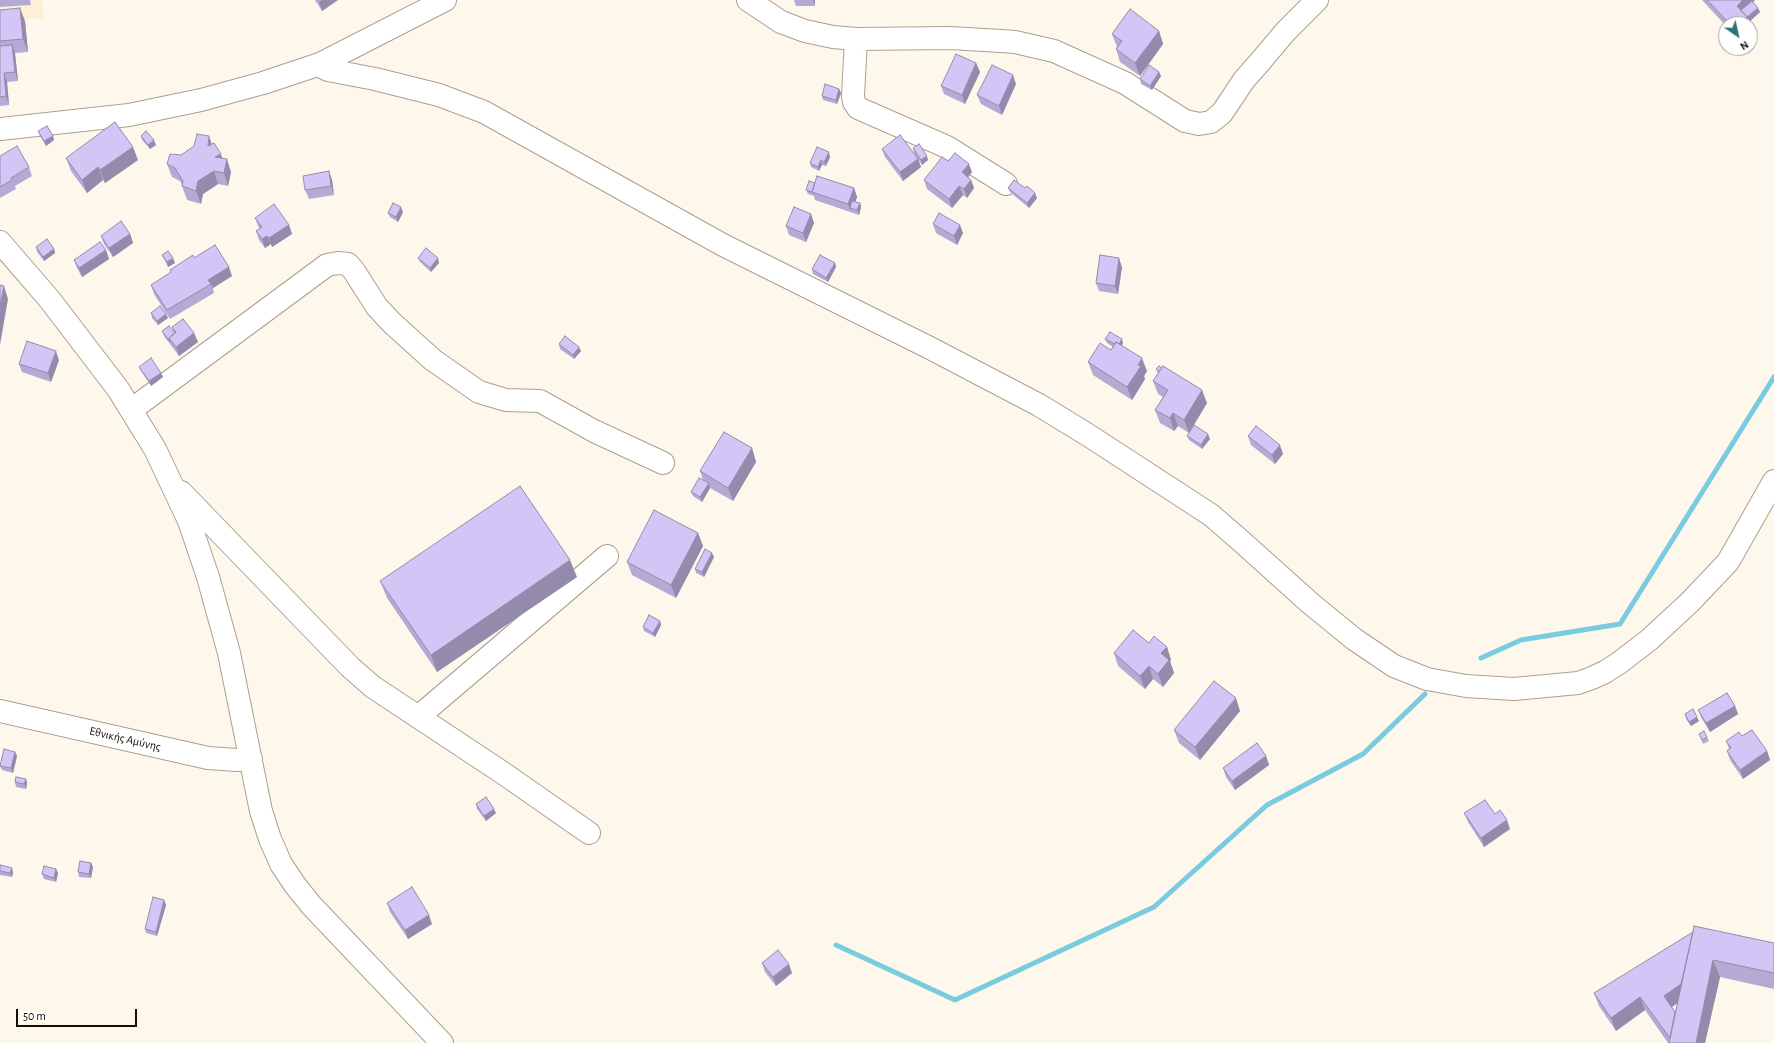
<!DOCTYPE html>
<html>
<head>
<meta charset="utf-8">
<style>
  body { margin:0 }
  #map { position:relative; width:1774px; height:1043px; overflow:hidden; background:#fef8ec; font-family:"Alegreya Sans",sans-serif }
  canvas { display:block }
  .north { position:absolute; left:1718px; top:16px; width:40px; height:40px; box-sizing:border-box; background:#fff; border:1px solid #a19f9d; border-radius:50%; rotate:146deg; font-size:11px; font-weight:700; line-height:16px; text-align:center; color:#130f09 }
  .north::after { content:''; display:block; margin:auto; width:14px; height:18px; background:#297379; clip-path:polygon(50% 0,100% 100%,50% 72%,0 100%) }
  .scale { position:absolute; left:16px; top:1009px; width:121px; height:18px; box-sizing:border-box; border:2px solid #130f09; border-top:0; padding-left:5px; font-size:12px; line-height:14px; white-space:nowrap; color:#130f09; -webkit-text-stroke:3px #fff; paint-order:stroke }
</style>
</head>
<body>
<div id="map">
<canvas width="1774" height="1043"></canvas>
<div class="north">N</div>
<div class="scale">50 m</div>
</div>
<script>
const g = document.querySelector('canvas').getContext('2d');
g.lineJoin = 'round';
function fillPath(path, color) {
  g.fillStyle = color;
  g.fill(path, 'evenodd');
}
function shape(rows) {
  const path = new Path2D();
  for (const r of rows) {
    path.moveTo(r[0], r[1]);
    for (let i = 2; i < r.length; i += 2) path.lineTo(r[i], r[i + 1]);
  }
  return path;
}
function stroke(path, color, width, dash) {
  g.strokeStyle = color;
  g.lineWidth = width;
  g.lineCap = dash ? 'butt' : 'round';
  g.setLineDash(dash || []);
  g.stroke(path);
}
function label(font, color, halo, rows, align = 'center') {
  g.font = font + ' "Alegreya Sans",sans-serif';
  g.lineWidth = 3;
  g.setLineDash([]);
  g.textBaseline = 'middle';
  g.strokeStyle = halo;
  g.fillStyle = color;
  for (const [text, x, y, turn = 0] of rows) {
    g.save();
    g.translate(x, y);
    g.rotate((+turn || 0) * Math.PI / 180);
    g.textAlign = isNaN(turn) ? turn : align;
    if (halo) g.strokeText(text, 0, 0);
    g.fillText(text, 0, 0);
    g.restore();
  }
}
fillPath(shape([
  [0,0,42,0,44,18,0,22]
]), '#feefd5');
stroke(shape([
  [1481,658,1521,640,1620,624,1774,377],
  [836,945,955,1000,1154,907,1267,805,1363,754,1425,694]
]), '#79cbdf', 5);
const minor = shape([
  [748,0,781,22,805,31,833,37,856,39,950,38,1001,41,1015,42,1054,51,1125,83,1185,121,1199,124,1211,122,1222,113,1244,80,1259,63,1286,31,1317,0],
  [856,39,853,96,854,102,858,108,947,147,1006,184],
  [320,64,322,67,328,70,375,79,439,95,484,112,723,245,930,348,1039,405,1088,435,1211,515,1241,541,1310,603,1354,639,1394,666,1427,679,1466,686,1514,689,1578,683,1592,678,1605,672,1619,663,1649,640,1690,602,1728,562,1774,481],
  [0,129,129,115,201,100,263,83,320,64,445,0],
  [0,242,50,300,118,389,155,449,189,521,208,577,229,653,261,811,270,839,281,864,295,885,311,905,442,1043],
  [131,410,327,265,338,263,348,264,354,271,377,307,392,323,433,360,479,392,506,400,540,401,594,431,663,463],
  [181,492,350,667,373,687,503,773,589,833],
  [0,711,208,758,237,760,251,759],
  [418,717,607,556]
]);
stroke(minor, '#aba08f', 24);
stroke(minor, '#fff', 22);
fillPath(shape([
  [0,0,30,0,31,5,0,7],
  [315,0,338,0,322,11],
  [794,0,815,0,815,6,796,6],
  [1702,0,1755,0,1753,2,1760,12,1749,22,1750,24,1726,24,1726,26],
  [0,10,25,21,28,52,15,53,18,81,7,82,9,105,0,106],
  [1159,31,1163,44,1140,76,1120,62,1116,49,1117,47,1112,34],
  [976,63,980,72,965,104,944,94,941,86],
  [1159,72,1161,76,1152,90,1141,84,1140,79],
  [1016,84,1002,115,981,104,977,95],
  [839,89,841,93,837,104,823,100,822,96],
  [38,131,53,136,54,140,46,146,40,136],
  [141,136,156,145,150,149,142,140],
  [212,144,223,159,231,172,228,186,218,184,203,194,201,204,187,200,182,186,182,185,180,181,172,177,167,164,181,155],
  [913,148,928,160,922,165,914,153],
  [882,149,918,159,921,167,903,181,885,157],
  [0,156,29,167,32,176,15,186,16,189,0,198],
  [830,157,826,166,822,165,819,171,811,167,810,163],
  [66,158,138,160,105,183,103,180,87,193,71,171],
  [948,161,972,172,968,177,971,180,974,188,967,198,963,195,952,208,927,189,924,180],
  [329,171,332,180,334,195,309,199,305,190],
  [815,183,854,188,857,197,855,202,860,203,861,207,859,215,815,200,814,196,808,194,806,190],
  [1008,188,1025,188,1037,198,1029,208,1010,192],
  [403,212,398,222,390,217,388,213],
  [811,214,814,223,806,242,789,235,786,226],
  [255,218,289,225,292,234,272,247,271,244,265,248,259,240,256,231,260,229,258,226],
  [933,224,963,233,957,245,936,233],
  [130,234,133,243,113,257,104,244,101,236],
  [36,247,54,249,55,253,44,261,37,252],
  [106,250,109,259,82,277,77,268,74,260],
  [162,255,175,263,168,267],
  [194,258,232,276,213,288,214,293,170,319,154,294,151,285,171,272,170,270],
  [418,258,439,263,431,272,420,262],
  [835,263,836,267,828,282,813,274,812,269],
  [1122,267,1118,294,1099,291,1096,283],
  [151,313,166,314,168,318,158,325,152,318],
  [172,327,194,333,198,342,179,356,164,336,162,331,174,332],
  [1105,339,1123,343,1122,346,1147,371,1144,376,1145,379,1132,400,1093,375,1088,362,1111,350,1113,347,1107,343],
  [559,344,581,351,574,359,560,349],
  [59,360,51,382,22,372,19,364],
  [139,367,161,373,163,377,151,386,141,371],
  [1156,369,1207,403,1189,433,1178,426,1174,431,1160,423,1155,410,1163,397,1158,394,1153,381,1158,373],
  [1187,436,1210,439,1202,449,1189,440],
  [1248,436,1283,454,1275,464,1251,445],
  [752,448,756,462,733,501,710,488,702,502,693,496,691,492,703,480,700,471],
  [698,533,703,546,676,598,632,575,627,562],
  [714,557,704,577,696,573,695,569],
  [577,577,437,672,387,598,380,581],
  [660,621,661,625,655,637,644,631,643,627],
  [1149,643,1167,647,1171,660,1170,661,1174,673,1163,687,1153,679,1145,689,1118,666,1114,653],
  [1735,706,1738,714,1710,732,1702,719,1698,710],
  [1240,711,1200,760,1179,743,1174,730],
  [1685,714,1699,721,1691,726,1686,719],
  [1699,734,1707,737,1709,741,1703,744],
  [1742,736,1767,751,1770,760,1743,779,1730,760,1727,751,1729,749,1726,741],
  [15,752,17,756,13,773,2,770,0,766],
  [1266,756,1269,765,1235,790,1226,777,1223,768],
  [26,779,27,783,26,789,16,787,15,782],
  [476,804,496,813,486,821,477,809],
  [1464,813,1495,814,1510,829,1484,847,1468,822],
  [91,863,93,867,91,878,79,877,78,872],
  [0,865,13,872,12,877,0,875],
  [56,869,58,873,56,882,44,879,42,874],
  [164,900,166,905,157,936,146,933,145,929],
  [387,903,432,924,408,939,390,912],
  [1774,943,1774,989,1720,977,1705,1043,1668,1043,1645,1010,1616,1031,1599,1006,1594,993],
  [1677,1003,1675,1012,1672,1007],
  [762,963,792,973,776,986,765,972]
]), '#b5aad4');
fillPath(shape([
  [322,0,338,0,322,11,319,2],
  [813,0,815,0,815,6],
  [1743,0,1755,0,1741,13,1737,6],
  [20,8,25,21,28,52,23,39],
  [1758,8,1760,12,1749,22,1750,24,1740,24],
  [1159,31,1163,44,1140,76,1135,63],
  [12,45,15,53,18,81,15,72],
  [976,63,980,72,965,104,962,95],
  [1159,72,1161,76,1152,90,1150,86],
  [4,73,7,82,9,105,6,96],
  [1013,75,1016,84,1002,115,999,106],
  [839,89,841,93,837,104,836,100],
  [53,136,54,140,46,146,44,141],
  [209,136,214,150,208,146],
  [154,140,156,145,150,149,148,145],
  [133,147,138,160,105,183,100,170],
  [829,152,830,157,826,166,824,162],
  [221,154,225,166,227,159,231,172,228,186,224,173,215,157],
  [927,156,928,160,922,165,921,160],
  [918,159,921,167,903,181,900,172],
  [821,160,822,165,819,171,818,167],
  [969,164,972,172,965,181,962,172],
  [98,167,103,180,87,193,82,180],
  [214,171,218,184,203,194,201,204,196,191,198,181],
  [329,171,332,180,334,195,331,186],
  [971,180,974,188,967,198,964,189],
  [959,186,963,195,952,208,949,199],
  [854,188,857,197,853,209,850,208,851,213,848,204],
  [1035,193,1037,198,1029,208,1027,203],
  [860,203,861,207,859,215,857,210],
  [401,207,403,212,398,222,396,217],
  [811,214,814,223,806,242,803,233],
  [289,225,292,234,272,247,269,238],
  [960,225,963,233,957,245,954,236],
  [130,234,133,243,113,257,109,248],
  [267,236,271,244,265,248,262,239],
  [54,249,55,253,44,261,43,257],
  [106,250,109,259,82,277,79,268],
  [173,258,175,263,168,267,167,262],
  [438,258,439,263,431,272,430,268],
  [1119,258,1122,267,1118,294,1115,286],
  [835,263,836,267,828,282,826,278],
  [229,267,232,276,213,288,211,284,208,280],
  [4,286,8,299,0,345,0,306],
  [166,314,168,318,158,325,157,321],
  [194,333,198,342,179,356,176,347],
  [1122,339,1123,343,1119,350,1117,346],
  [579,347,581,351,574,359,573,355],
  [56,351,59,360,51,382,48,373],
  [1142,358,1147,371,1144,376,1145,379,1132,400,1127,387,1138,365],
  [161,373,163,377,151,386,149,381],
  [1202,390,1207,403,1189,433,1184,420],
  [1173,413,1178,426,1174,431,1170,418],
  [1208,434,1210,439,1202,449,1201,445],
  [1280,445,1283,454,1275,464,1272,455],
  [752,448,756,462,733,501,728,488],
  [709,483,710,488,702,502,700,497],
  [698,533,703,546,676,598,671,585],
  [712,553,714,557,704,577,702,572],
  [570,560,577,577,437,672,431,655],
  [660,621,661,625,655,637,653,633],
  [1167,647,1171,660,1170,661,1174,673,1163,687,1158,674,1161,653],
  [1149,666,1153,679,1145,689,1140,676],
  [1236,698,1240,711,1200,760,1195,747],
  [1735,706,1738,714,1710,732,1706,723],
  [1697,717,1699,721,1691,726,1689,722],
  [1767,751,1770,760,1743,779,1740,770],
  [15,752,17,756,13,773,11,768],
  [1266,756,1269,765,1235,790,1232,781],
  [26,779,27,783,26,789,24,784],
  [494,809,496,813,486,821,484,816],
  [1507,820,1510,829,1484,847,1481,838],
  [91,863,93,867,91,878,89,874],
  [12,868,13,872,12,877,10,873],
  [56,869,58,873,56,882,54,878],
  [164,900,166,905,157,936,156,932],
  [429,915,432,924,408,939,405,930],
  [1713,960,1720,977,1705,1043,1696,1043],
  [789,964,792,973,776,986,773,977],
  [1684,982,1689,995,1669,1009,1664,996],
  [1640,997,1645,1010,1616,1031,1611,1018]
]), '#948bac');
const building = shape([
  [1707,0,1743,0,1737,6,1747,17,1740,24,1730,24,1707,0],
  [1752,1,1758,8,1747,17,1741,10,1752,1],
  [20,8,23,39,0,41,0,10,20,8],
  [1130,9,1159,31,1135,63,1116,49,1122,41,1112,34,1130,9],
  [12,45,15,72,4,73,6,96,0,97,0,46,12,45],
  [956,54,976,63,962,95,941,86,956,54],
  [992,65,1013,75,999,106,977,95,992,65],
  [1149,65,1159,72,1150,86,1140,79,1149,65],
  [825,84,839,89,836,100,822,96,825,84],
  [115,122,133,147,100,170,98,167,82,180,66,158,115,122],
  [47,126,53,136,44,141,38,131,47,126],
  [146,131,154,140,148,145,141,136,146,131],
  [197,134,209,136,208,146,214,143,221,154,215,157,227,159,224,173,214,171,198,181,196,191,182,186,183,181,175,168,167,164,170,154,181,155,194,146,197,134],
  [900,135,918,159,900,172,882,149,900,135],
  [919,144,927,156,921,160,913,148,919,144],
  [17,146,29,167,11,178,12,180,0,187,0,156,17,146],
  [817,147,829,152,824,162,821,160,818,167,810,163,817,147],
  [955,153,969,164,962,172,971,180,964,189,959,186,949,199,924,180,942,157,948,161,955,153],
  [329,171,331,186,305,190,303,176,329,171],
  [817,176,854,188,848,204,812,192,817,176],
  [1014,180,1025,188,1027,186,1035,193,1027,203,1008,188,1014,180],
  [809,181,815,183,812,192,806,190,809,181],
  [852,201,860,203,857,210,850,208,852,201],
  [393,203,401,207,396,217,388,213,393,203],
  [274,204,289,225,269,238,267,236,262,239,256,231,262,227,255,218,274,204],
  [794,207,811,214,803,233,786,226,794,207],
  [939,213,960,225,954,236,933,224,939,213],
  [121,221,130,234,109,248,101,236,121,221],
  [47,239,54,249,43,257,36,247,47,239],
  [100,242,106,250,79,268,74,260,100,242],
  [215,245,229,267,208,280,211,284,167,310,151,285,171,272,170,270,193,255,194,258,215,245],
  [426,248,438,258,430,268,418,258,426,248],
  [168,251,173,258,167,262,162,255,168,251],
  [820,255,835,263,826,278,812,269,820,255],
  [1100,255,1119,258,1115,286,1096,283,1100,255],
  [0,285,4,286,0,306,0,285],
  [160,306,166,314,157,321,151,313,160,306],
  [183,319,194,333,176,347,169,338,176,332,172,327,183,319],
  [169,326,175,333,169,338,170,342,162,331,169,326],
  [1110,332,1122,339,1119,344,1116,342,1115,344,1105,339,1110,332],
  [565,336,579,347,573,355,559,344,565,336],
  [27,341,56,351,48,373,19,364,27,341],
  [1116,342,1142,358,1138,365,1141,366,1127,387,1088,362,1100,343,1111,350,1116,342],
  [151,358,161,373,149,381,139,367,151,358],
  [1159,366,1162,368,1159,371,1156,369,1159,366],
  [1163,366,1202,390,1184,420,1173,413,1170,418,1155,410,1168,390,1153,381,1163,366],
  [1194,425,1208,434,1201,445,1187,436,1194,425],
  [1256,426,1280,445,1272,455,1248,436,1256,426],
  [724,432,752,448,728,488,700,471,724,432],
  [699,478,709,483,700,497,691,492,699,478],
  [520,486,570,560,431,655,380,581,520,486],
  [654,510,698,533,671,585,627,562,654,510],
  [705,549,712,553,702,572,695,569,705,549],
  [649,615,660,621,653,633,643,627,649,615],
  [1133,630,1149,643,1154,636,1167,647,1161,653,1169,660,1158,674,1149,666,1140,676,1114,653,1133,630],
  [1214,681,1236,698,1195,747,1174,730,1214,681],
  [1727,693,1735,706,1706,723,1698,710,1727,693],
  [1693,709,1697,717,1689,722,1685,714,1693,709],
  [1752,730,1767,751,1740,770,1727,751,1731,748,1726,741,1739,732,1742,736,1752,730],
  [1704,731,1707,737,1702,740,1699,734,1704,731],
  [1257,743,1266,756,1232,781,1223,768,1257,743],
  [4,749,15,752,11,768,0,766,4,749],
  [16,777,26,779,24,784,15,782,16,777],
  [486,797,494,809,484,816,476,804,486,797],
  [1485,800,1495,814,1500,810,1507,820,1481,838,1464,813,1485,800],
  [80,861,91,863,89,874,78,872,80,861],
  [0,865,12,868,10,873,0,871,0,865],
  [44,866,56,869,54,878,42,874,44,866],
  [412,887,429,915,405,930,387,903,412,887],
  [153,897,164,900,156,932,145,929,153,897],
  [1694,926,1774,943,1774,973,1713,960,1696,1043,1669,1043,1694,926],
  [1693,932,1681,984,1664,996,1675,1012,1670,1038,1640,997,1611,1018,1594,993,1693,932],
  [778,950,789,964,773,977,762,963,778,950]
]);
fillPath(building, '#d3c6f6');
stroke(building, '#948bac', 1);
label('12px', '#130f09', '#fff', [
  ["Εθνικής Αμύνης",125,739,13]
]);
</script>
</body>
</html>
